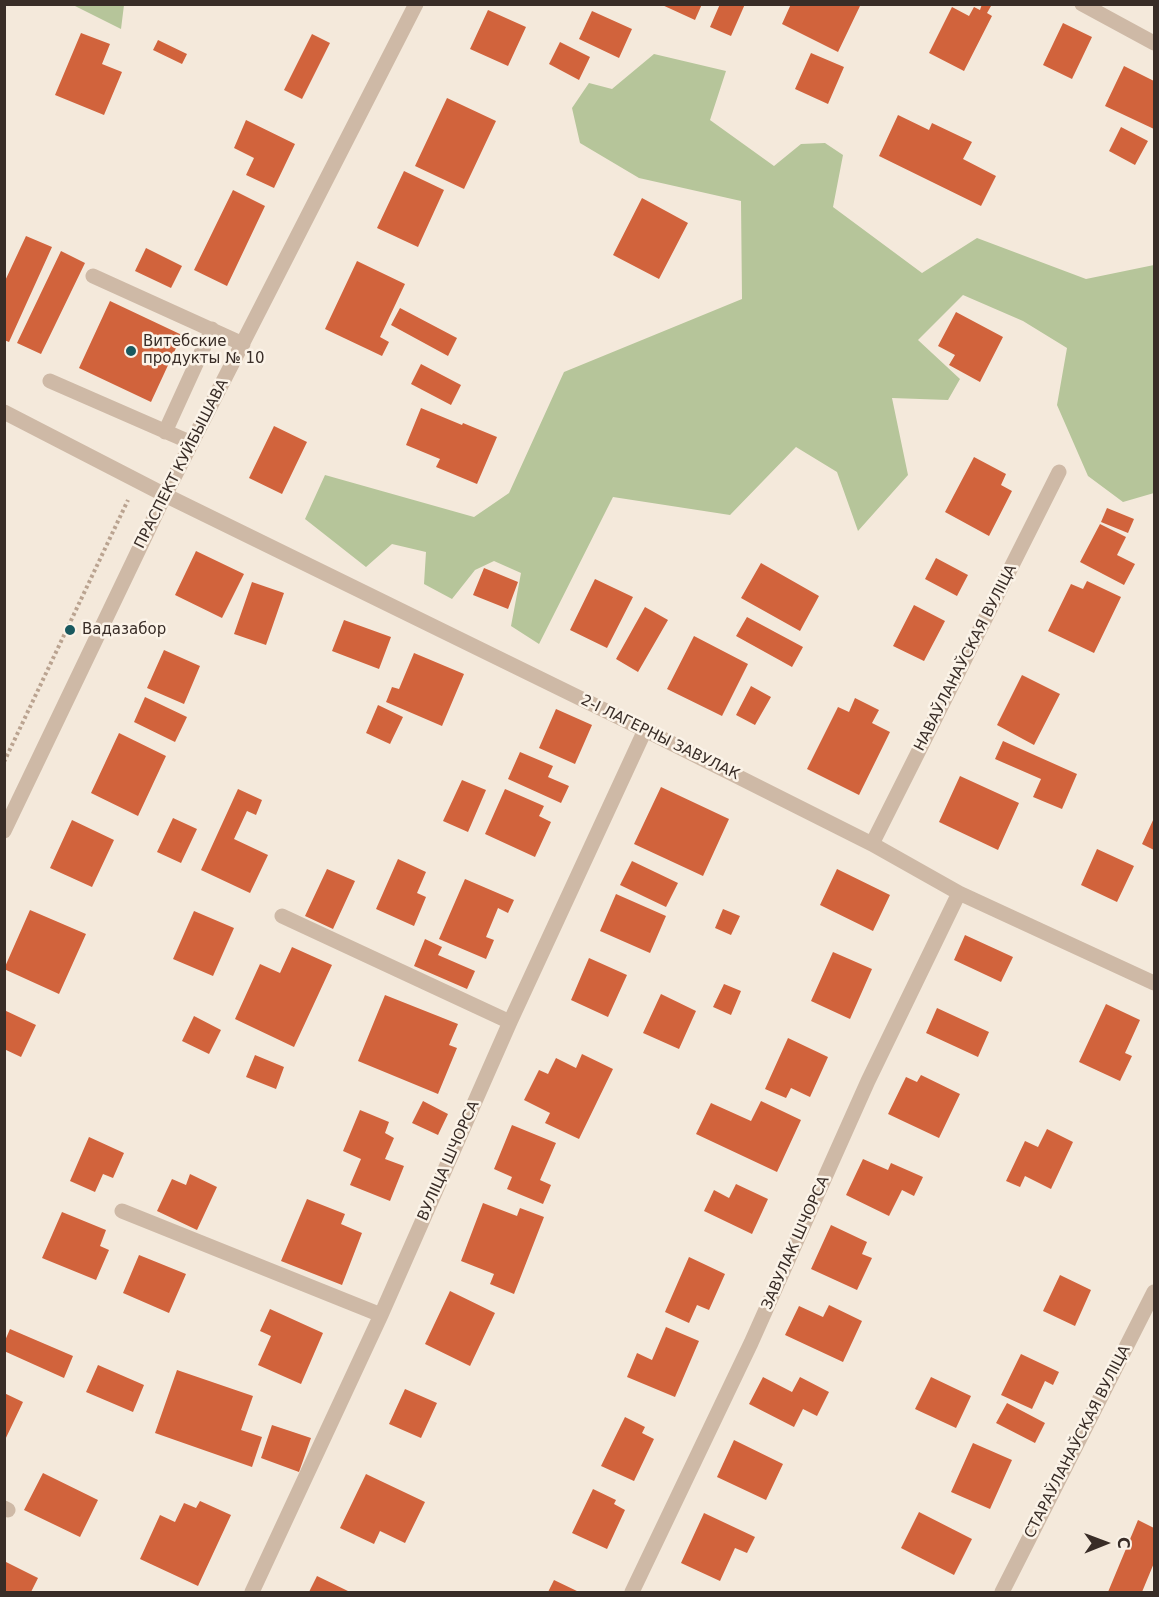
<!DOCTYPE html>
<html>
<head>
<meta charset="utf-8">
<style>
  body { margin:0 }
  #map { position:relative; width:1159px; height:1597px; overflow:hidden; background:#f4e9db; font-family:"DejaVu Sans",sans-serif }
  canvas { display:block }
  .frame { position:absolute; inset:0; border:6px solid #392d27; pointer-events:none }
  .north { position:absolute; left:1075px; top:1513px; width:60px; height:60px; -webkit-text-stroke:4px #fbf3e8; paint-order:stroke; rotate:89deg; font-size:16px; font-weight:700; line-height:24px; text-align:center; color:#392d27 }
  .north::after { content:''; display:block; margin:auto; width:21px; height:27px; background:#392d27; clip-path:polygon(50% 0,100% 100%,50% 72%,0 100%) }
</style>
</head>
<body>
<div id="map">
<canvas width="1159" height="1597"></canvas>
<div class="frame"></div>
<div class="north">С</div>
</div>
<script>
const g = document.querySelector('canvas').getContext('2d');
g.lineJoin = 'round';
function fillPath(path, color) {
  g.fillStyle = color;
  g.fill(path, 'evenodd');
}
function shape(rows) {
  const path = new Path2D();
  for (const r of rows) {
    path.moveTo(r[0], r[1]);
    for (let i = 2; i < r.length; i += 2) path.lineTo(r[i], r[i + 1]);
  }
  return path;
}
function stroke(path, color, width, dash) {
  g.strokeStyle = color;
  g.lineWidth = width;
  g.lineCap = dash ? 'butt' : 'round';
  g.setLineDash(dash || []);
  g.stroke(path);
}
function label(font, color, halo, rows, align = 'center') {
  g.font = font + ' "DejaVu Sans",sans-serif';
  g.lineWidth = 5;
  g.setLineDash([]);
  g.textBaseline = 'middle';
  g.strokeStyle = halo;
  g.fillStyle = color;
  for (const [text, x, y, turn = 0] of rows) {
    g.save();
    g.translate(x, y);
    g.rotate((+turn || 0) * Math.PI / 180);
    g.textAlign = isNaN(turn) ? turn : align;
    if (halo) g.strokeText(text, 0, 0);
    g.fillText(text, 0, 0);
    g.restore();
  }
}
fillPath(shape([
  [73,5,124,5,121,29],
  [654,54,726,71,710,120,774,166,801,144,825,143,843,155,833,207,922,273,977,238,1086,279,1154,265,1154,493,1123,502,1088,476,1057,405,1067,348,1023,321,963,295,918,340,960,379,948,400,892,398,908,475,858,531,837,472,796,447,730,515,613,497,539,644,511,626,521,573,494,561,475,570,452,599,424,584,426,552,392,544,366,567,305,519,325,475,474,517,509,493,564,372,742,299,741,201,639,178,580,143,572,108,589,83,612,89]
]), '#b6c59a');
fillPath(shape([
  [660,4,702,4,695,20],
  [720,4,745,4,731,36,710,27],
  [791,4,857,4,860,6,838,52,782,24],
  [982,4,991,6,987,13,992,16,964,71,929,53,952,7,969,16,974,7,980,10],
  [488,10,526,27,508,66,470,49],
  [592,11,632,29,619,58,579,39],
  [1063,23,1092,37,1072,79,1043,65],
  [81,33,110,44,102,64,122,72,104,115,55,95],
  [312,34,330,43,302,99,284,90],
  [158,40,187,54,182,64,153,50],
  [560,42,590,57,579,80,549,64],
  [811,53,844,67,828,104,795,89],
  [1124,66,1154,81,1154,129,1105,106],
  [447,98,496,121,464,189,415,166],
  [898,115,929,130,932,123,972,142,963,159,996,176,981,206,879,156],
  [246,120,295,144,274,188,246,175,254,158,234,148],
  [1121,127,1148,141,1135,165,1109,151],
  [404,171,444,190,418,247,377,228],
  [233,190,265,206,227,286,194,270],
  [642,198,688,223,659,279,613,255],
  [26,236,52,247,9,342,4,340,4,283],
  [146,248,182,266,171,288,135,271],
  [61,251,85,263,41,354,17,343],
  [357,261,405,284,380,337,389,342,382,356,325,329],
  [110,301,182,335,151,402,79,368],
  [400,308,457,338,448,356,391,325],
  [956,312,1003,337,980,382,949,365,955,355,938,346],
  [421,364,461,385,451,405,411,384],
  [421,408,462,425,463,423,497,437,477,484,436,467,440,459,406,445],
  [274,426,307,442,282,494,249,478],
  [974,457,1006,474,1001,485,1012,491,989,536,945,512],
  [1107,508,1134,519,1128,533,1101,522],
  [1100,524,1126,537,1117,555,1135,564,1124,585,1080,562],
  [196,551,244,574,222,618,175,595],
  [936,558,968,575,957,596,925,579],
  [761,563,819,596,800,631,741,598],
  [484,568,518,582,508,609,473,595],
  [595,579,633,597,607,648,570,630],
  [1087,581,1121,597,1094,653,1048,631,1071,584,1083,589],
  [252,582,284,593,266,645,234,634],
  [914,605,945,621,924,661,893,646],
  [645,607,668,620,638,672,616,659],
  [747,617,803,647,792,667,736,636],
  [344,620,391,637,379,669,332,651],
  [694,636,748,664,722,716,667,689],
  [164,650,200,666,184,704,147,688],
  [414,653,464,674,442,726,386,702,392,687,399,689],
  [1022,675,1060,694,1034,745,997,725],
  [751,686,771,697,755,725,736,715],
  [145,697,187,717,175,742,134,722],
  [855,698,879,710,872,723,890,732,859,795,807,769,838,707,849,712],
  [378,705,403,717,390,744,366,733],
  [556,709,592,725,575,764,539,748],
  [119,733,166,756,138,816,91,793],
  [1003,741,1077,774,1062,809,1033,797,1041,779,995,759],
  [520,752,553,766,548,777,569,786,561,803,508,779],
  [960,776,1019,803,998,850,939,822],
  [462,780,486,790,468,832,443,821],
  [661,787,729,819,703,876,634,844],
  [238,789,262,800,256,815,247,811,234,839,268,855,250,893,201,870],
  [505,789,544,806,539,816,551,822,535,857,485,834],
  [173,818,197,829,181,863,157,852],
  [1154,818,1154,850,1142,844],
  [72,820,114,840,92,887,50,868],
  [1097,849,1134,866,1117,902,1081,885],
  [398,859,426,872,417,893,426,897,414,926,376,909],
  [632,861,678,883,666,907,620,885],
  [327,869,355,881,333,929,305,916],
  [837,869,890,895,873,931,820,905],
  [465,879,514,900,508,913,498,908,486,937,494,940,486,959,439,939],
  [616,894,666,916,650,953,600,931],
  [723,909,740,916,731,935,715,928],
  [30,910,86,934,59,994,4,969],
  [194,911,234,928,213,976,173,959],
  [965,935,1013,957,1001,982,954,960],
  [425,939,442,947,438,955,475,971,467,989,414,966],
  [292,947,332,965,294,1047,235,1019,260,964,280,973],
  [833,952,872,969,850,1019,811,1001],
  [589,958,627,975,608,1017,571,1000],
  [724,984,741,991,731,1015,713,1007],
  [661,994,696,1011,679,1049,643,1033],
  [385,995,458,1024,449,1045,457,1048,438,1094,358,1061],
  [1106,1004,1140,1020,1125,1053,1132,1056,1120,1081,1079,1062],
  [937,1008,989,1032,978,1057,926,1033],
  [4,1010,36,1025,21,1057,4,1049],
  [194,1016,221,1030,209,1054,182,1041],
  [788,1038,828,1057,810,1097,791,1088,786,1098,765,1089],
  [582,1054,613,1069,579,1139,545,1123,550,1113,524,1100,539,1070,548,1074,556,1058,576,1068],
  [255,1055,284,1067,276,1089,246,1077],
  [921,1075,960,1094,939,1138,888,1114,906,1077,917,1082],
  [423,1101,448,1114,438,1135,412,1123],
  [761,1101,801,1120,777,1172,696,1134,711,1103,751,1121],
  [360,1110,389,1122,385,1133,394,1138,385,1159,404,1166,390,1201,350,1185,361,1159,343,1151],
  [512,1125,556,1143,540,1180,551,1185,543,1204,507,1189,512,1177,494,1169],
  [1047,1129,1073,1142,1051,1189,1025,1176,1020,1187,1006,1181,1025,1141,1038,1147],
  [89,1137,124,1153,113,1178,103,1174,95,1192,70,1181],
  [863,1159,888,1170,891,1163,923,1177,914,1196,902,1190,889,1216,846,1195],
  [190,1174,217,1187,197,1230,157,1211,172,1179,186,1185],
  [736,1184,768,1199,752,1234,704,1211,714,1190,729,1198],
  [307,1199,345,1214,341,1224,362,1233,342,1285,281,1261],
  [483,1203,517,1216,520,1208,544,1217,514,1294,490,1284,494,1274,461,1261],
  [62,1212,106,1230,100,1246,109,1250,96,1280,42,1258],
  [831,1225,867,1242,862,1254,872,1258,857,1290,811,1269],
  [139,1255,186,1274,169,1313,123,1293],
  [689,1257,725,1274,709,1310,697,1305,689,1323,665,1312],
  [1060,1275,1091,1290,1075,1326,1043,1311],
  [450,1291,495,1313,470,1366,425,1344],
  [829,1305,862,1321,843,1362,785,1335,799,1306,823,1317],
  [270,1309,323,1333,301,1384,258,1365,271,1336,260,1331],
  [666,1327,699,1341,675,1397,627,1377,637,1353,652,1360],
  [10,1329,73,1356,64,1378,4,1351,4,1343],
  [1021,1354,1059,1372,1053,1385,1045,1381,1032,1409,1001,1395],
  [98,1365,144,1385,133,1412,86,1392],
  [177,1370,253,1396,241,1430,262,1437,252,1467,155,1433],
  [763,1377,792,1392,800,1377,829,1392,817,1416,803,1409,794,1427,749,1404],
  [931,1377,971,1396,956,1428,915,1409],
  [405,1389,437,1403,421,1438,389,1424],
  [4,1393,23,1402,4,1442],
  [1007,1403,1045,1423,1035,1443,996,1423],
  [625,1417,645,1427,642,1433,654,1439,634,1481,601,1466],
  [272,1425,311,1438,299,1472,261,1458],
  [734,1440,783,1464,766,1500,717,1477],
  [973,1443,1012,1460,990,1509,951,1492],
  [43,1473,98,1500,80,1537,24,1510],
  [366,1474,425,1502,405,1543,380,1531,374,1544,340,1528],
  [593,1489,616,1500,614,1504,625,1510,607,1549,572,1533],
  [200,1501,231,1515,198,1586,140,1559,160,1515,175,1522,184,1503,196,1508],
  [919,1512,972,1539,954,1575,901,1548],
  [704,1513,755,1537,747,1553,735,1548,720,1581,681,1563],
  [1138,1520,1154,1528,1154,1563,1142,1592,1108,1592],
  [4,1561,38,1578,31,1592,4,1592],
  [317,1576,350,1592,309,1592],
  [554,1580,579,1592,548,1592]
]), '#d1633c');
stroke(shape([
  [4,762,128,500]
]), '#baa390', 4, [3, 3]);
stroke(shape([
  [1082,4,1154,43],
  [93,276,243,344],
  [50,381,192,443],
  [4,412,165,495,645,730,872,844,959,893,1154,983],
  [165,432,212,329],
  [4,831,165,495,416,4],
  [872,844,1059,472],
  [282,916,510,1022],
  [122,1211,381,1315],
  [4,1508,8,1510],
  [252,1592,381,1315,510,1022,645,730],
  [632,1592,751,1343,868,1081,959,893],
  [1002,1592,1154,1292]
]), '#ceb9a6', 15);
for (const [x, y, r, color] of [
  [131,351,6,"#19595f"],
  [70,630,6,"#19595f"]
]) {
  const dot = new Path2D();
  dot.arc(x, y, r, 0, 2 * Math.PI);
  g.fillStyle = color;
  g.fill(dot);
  stroke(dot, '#fbf3e8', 2);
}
label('15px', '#392d27', '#fbf3e8', [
  ["Витебские",143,342],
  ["продукты № 10",143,359],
  ["Вадазабор",82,630]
], 'left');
label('15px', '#392d27', '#fbf3e8', [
  ["ПРАСПЕКТ КУЙБЫШАВА",182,464,-63],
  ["НАВАЎЛАНАЎСКАЯ ВУЛІЦА",966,658,-63],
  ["2-І ЛАГЕРНЫ ЗАВУЛАК",660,738,26],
  ["ВУЛІЦА ШЧОРСА",449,1161,-66],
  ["ЗАВУЛАК ШЧОРСА",796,1243,-66],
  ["СТАРАЎЛАНАЎСКАЯ ВУЛІЦА",1078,1442,-63]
]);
</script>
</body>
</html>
